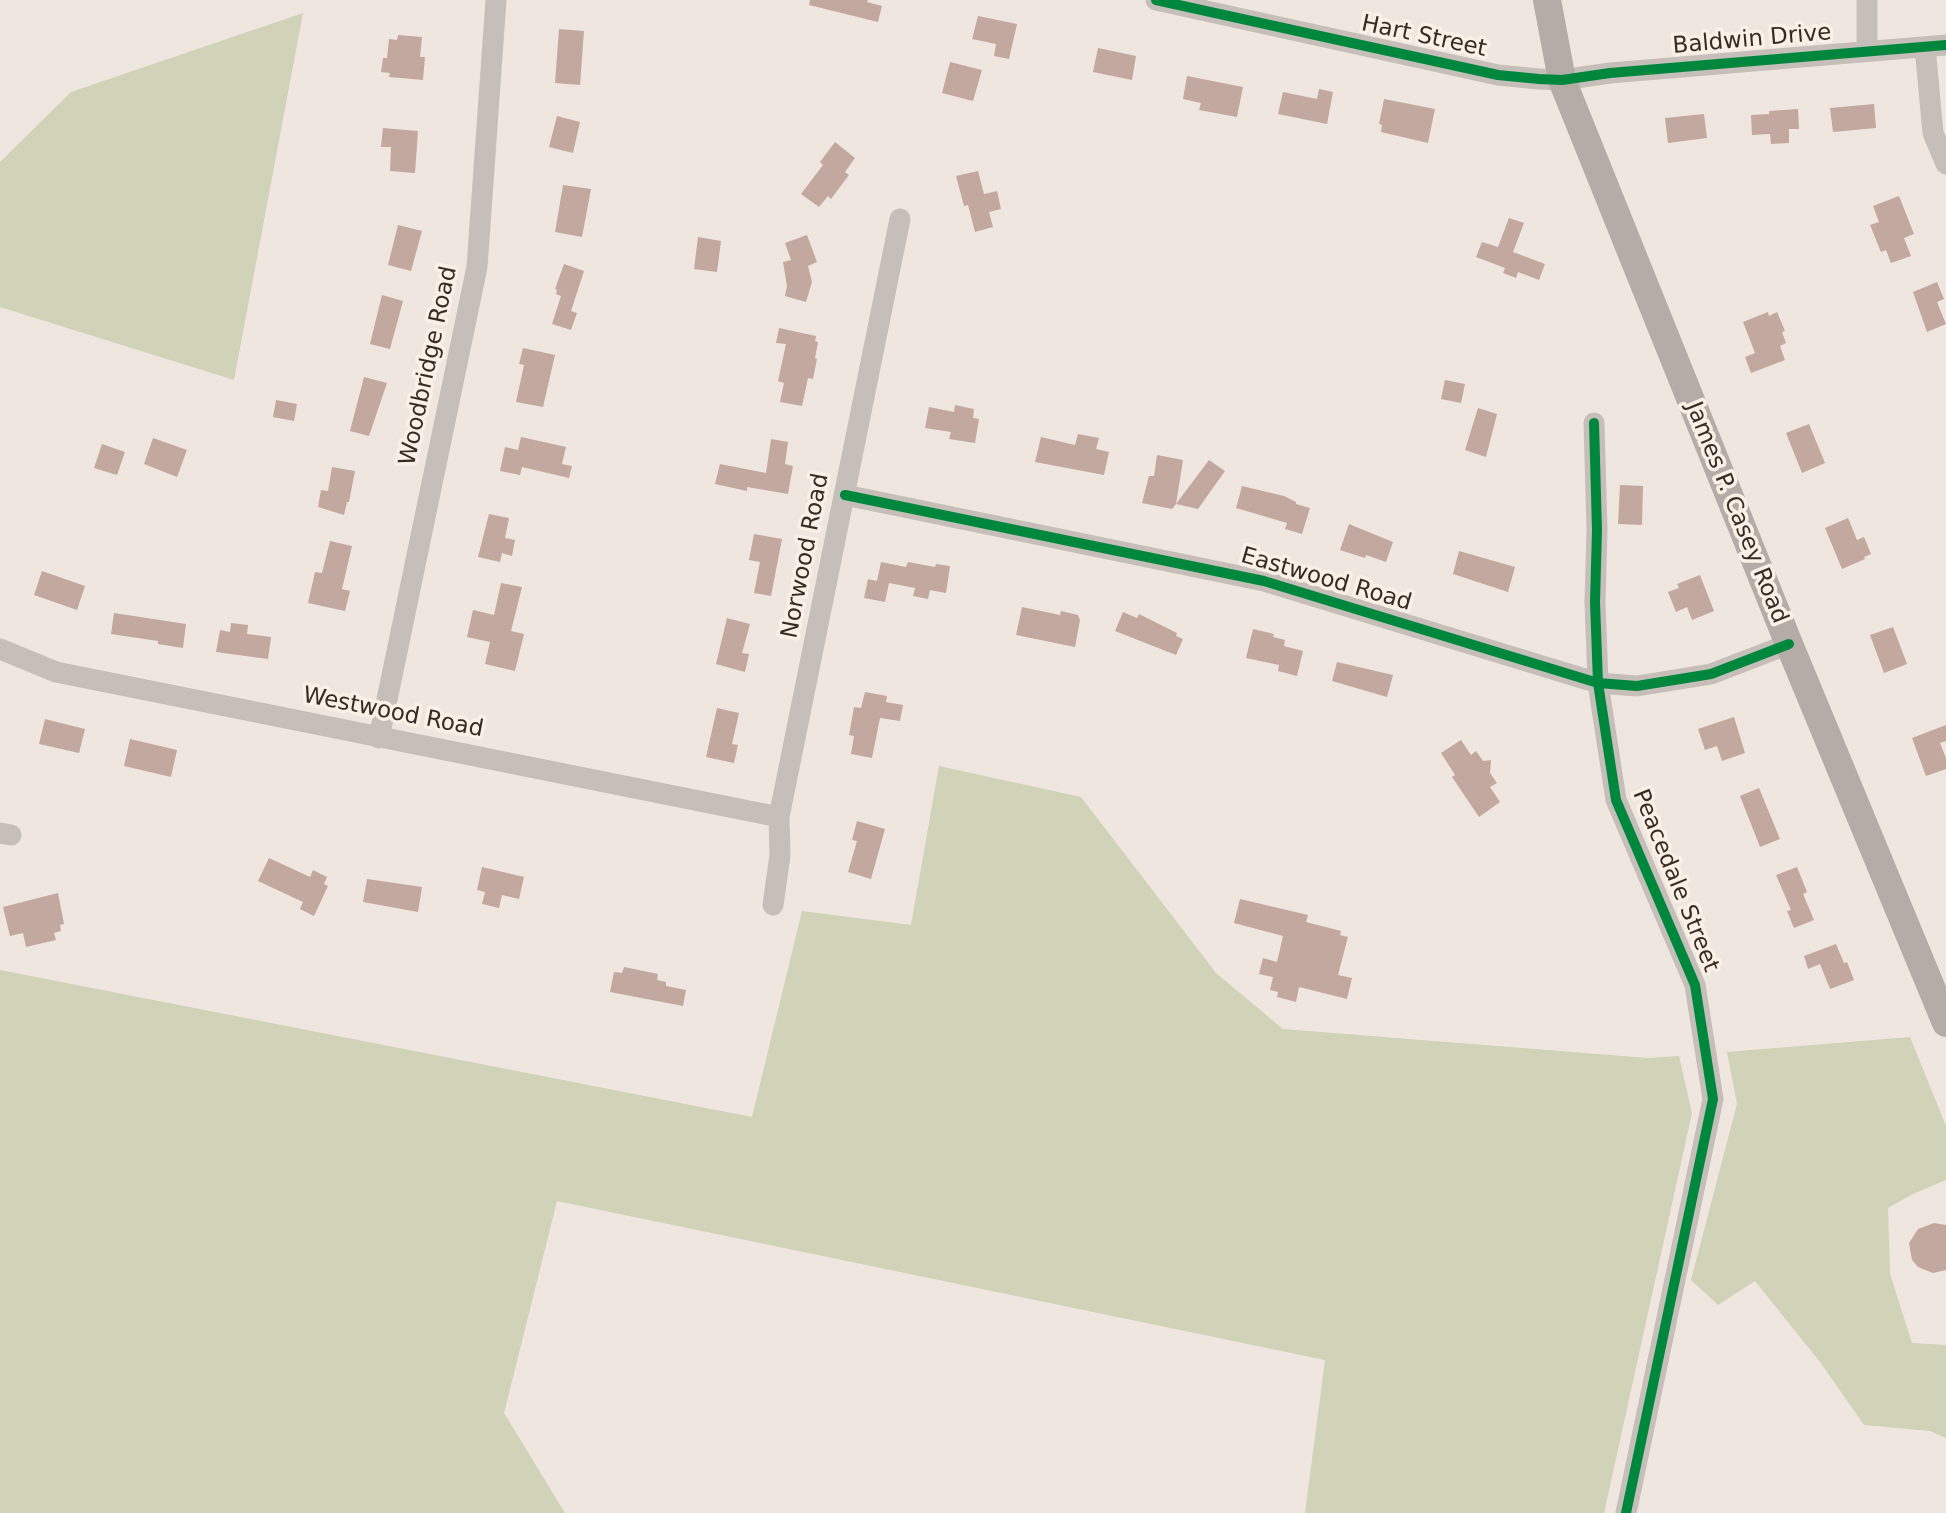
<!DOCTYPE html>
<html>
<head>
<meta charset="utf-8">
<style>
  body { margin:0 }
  canvas { display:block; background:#eee6df }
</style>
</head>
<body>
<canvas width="1946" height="1513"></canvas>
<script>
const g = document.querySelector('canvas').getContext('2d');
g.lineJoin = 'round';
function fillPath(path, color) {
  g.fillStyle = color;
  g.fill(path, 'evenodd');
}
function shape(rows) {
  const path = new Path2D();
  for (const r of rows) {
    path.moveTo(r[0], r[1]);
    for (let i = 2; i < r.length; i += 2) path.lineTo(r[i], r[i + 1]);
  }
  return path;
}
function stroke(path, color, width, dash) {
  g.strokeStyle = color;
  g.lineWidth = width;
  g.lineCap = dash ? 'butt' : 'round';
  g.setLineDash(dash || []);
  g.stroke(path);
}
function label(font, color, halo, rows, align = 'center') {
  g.font = font + ' "DejaVu Sans",sans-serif';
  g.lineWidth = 7;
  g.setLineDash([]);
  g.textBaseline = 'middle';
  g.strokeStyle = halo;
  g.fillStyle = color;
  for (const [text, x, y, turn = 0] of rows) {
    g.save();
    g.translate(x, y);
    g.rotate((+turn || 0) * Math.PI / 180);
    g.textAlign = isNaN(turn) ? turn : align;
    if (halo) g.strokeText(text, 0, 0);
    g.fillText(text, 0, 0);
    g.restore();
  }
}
fillPath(shape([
  [303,13,234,380,0,307,0,162,71,92],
  [939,766,1081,797,1216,973,1283,1029,1648,1058,1679,1056,1692,1113,1604,1513,1305,1513,1325,1360,557,1201,504,1413,565,1513,0,1513,0,970,752,1117,802,911,911,925],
  [1910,1037,1946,1126,1946,1180,1913,1194,1888,1208,1890,1274,1912,1343,1946,1345,1946,1438,1930,1431,1864,1425,1820,1362,1755,1281,1718,1305,1691,1280,1737,1104,1727,1052]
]), '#d0d3b7');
fillPath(shape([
  [810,0,868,0,867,2,882,6,878,22,809,5],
  [978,16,1017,24,1009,59,994,56,996,44,972,39],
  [559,29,584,31,580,85,555,83],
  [398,35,422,37,420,57,425,57,423,80,389,77,390,73,381,72,383,58,387,58,389,39,397,40],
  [1098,48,1136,56,1132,80,1093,72],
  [950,62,982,70,973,101,942,93],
  [1187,76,1243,87,1237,117,1199,110,1201,103,1183,99],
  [1319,89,1333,92,1327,124,1278,114,1283,92,1317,99],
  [1384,99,1435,109,1428,143,1381,132,1382,125,1379,124],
  [1874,104,1876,128,1833,132,1830,108],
  [1798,109,1799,129,1789,129,1789,143,1771,144,1770,134,1752,135,1751,115,1769,114,1769,111],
  [1704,114,1707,138,1668,143,1665,118],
  [557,116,580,122,573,153,549,147],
  [383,128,418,131,415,173,390,171,391,147,381,147],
  [835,142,855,158,845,172,849,175,831,199,828,196,819,207,801,194,823,165,820,162],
  [978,171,984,194,997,191,1001,209,989,212,993,227,975,232,968,205,964,206,956,176],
  [563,185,591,189,582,237,555,232],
  [1899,196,1914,234,1904,238,1911,256,1891,263,1886,250,1881,252,1870,225,1879,222,1873,206],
  [1509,218,1524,223,1513,252,1545,264,1539,280,1518,272,1516,278,1503,273,1505,268,1476,257,1482,242,1498,247],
  [398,225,422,231,411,271,388,265],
  [807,235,817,262,808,266,812,282,806,302,785,296,787,286,783,262,791,260,785,243],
  [698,237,721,241,717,272,694,269],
  [564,264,584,271,571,311,577,313,571,330,552,324,561,296,556,294,557,290,555,289],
  [1937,282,1944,299,1937,302,1946,324,1927,332,1913,292],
  [382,295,403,301,390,349,370,344],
  [1768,312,1769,316,1777,312,1785,331,1782,332,1786,343,1780,346,1785,360,1751,373,1745,357,1755,353,1743,322],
  [779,328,816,336,815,341,818,342,815,358,817,359,813,379,808,378,802,406,780,402,784,383,778,381,786,344,776,343],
  [523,348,555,355,543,407,516,402,524,365,519,364],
  [364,377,387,383,369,436,350,431],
  [1445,380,1465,384,1461,403,1441,399],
  [276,400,297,404,294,421,273,417],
  [955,405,974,409,973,418,979,419,975,443,949,439,951,432,925,428,929,407,954,412],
  [1478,408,1497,414,1486,457,1465,450],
  [1809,424,1825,463,1802,473,1786,433],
  [1078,434,1099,438,1096,449,1109,452,1104,475,1035,462,1041,437,1075,445],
  [521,437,566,447,562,464,572,466,569,478,522,467,520,475,500,471,505,447,518,450],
  [153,438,187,450,177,477,144,464],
  [771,439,788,442,785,464,793,466,788,494,747,487,747,491,715,484,720,464,766,473],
  [102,444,125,452,117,475,94,468],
  [1157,455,1183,460,1176,504,1172,509,1142,503,1149,476,1154,476],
  [1209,460,1225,471,1198,509,1176,504],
  [332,467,355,471,349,502,347,502,344,515,318,507,321,490,328,491],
  [1620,485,1643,486,1642,525,1618,524],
  [1242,486,1284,496,1296,502,1296,504,1310,508,1302,534,1285,529,1287,523,1236,508],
  [489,514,509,518,505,538,515,540,512,556,502,553,500,562,478,557],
  [1848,518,1857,540,1864,537,1871,554,1864,557,1865,559,1842,569,1825,528],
  [1349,524,1393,542,1386,562,1366,555,1365,558,1340,550],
  [754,534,782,539,771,596,754,593,760,562,749,560],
  [330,541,352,546,342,589,350,591,345,611,308,603,315,572,322,573],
  [1459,551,1515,567,1508,592,1453,574],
  [881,562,906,567,908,562,935,567,936,564,950,566,946,593,930,590,928,599,913,596,915,588,889,583,885,602,864,598,868,579,877,581],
  [42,571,85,586,77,610,34,595],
  [1700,575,1714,611,1692,620,1687,607,1676,612,1668,592,1679,588,1677,584],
  [501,583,522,587,511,631,524,634,515,671,485,664,490,642,467,637,473,610,494,615],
  [1022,607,1060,615,1061,611,1078,615,1080,620,1075,647,1016,635],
  [1123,612,1137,618,1139,614,1177,633,1176,636,1183,639,1176,655,1115,631],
  [114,613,186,624,183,648,158,644,158,641,111,634],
  [727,618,750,624,742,653,749,654,745,672,716,664],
  [231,623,248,625,247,634,271,637,268,659,216,652,220,630,230,632],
  [1893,627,1907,664,1884,673,1870,635],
  [1253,629,1274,634,1273,637,1285,640,1284,646,1303,651,1297,676,1278,671,1279,665,1246,658],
  [1337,662,1393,675,1387,697,1332,681],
  [865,692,887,696,886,702,903,705,900,721,880,718,872,758,851,754,854,736,849,735,854,707,861,708],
  [717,708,739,713,732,744,738,745,734,763,706,757],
  [1734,717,1745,753,1722,761,1717,746,1705,750,1698,729],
  [45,719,85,729,79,753,39,744],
  [1946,725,1946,741,1940,743,1946,758,1946,769,1926,776,1912,738],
  [130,739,177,750,171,777,124,766],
  [1461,740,1471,755,1476,751,1483,761,1491,760,1490,773,1497,783,1490,787,1500,802,1479,817,1452,777,1455,775,1441,753],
  [1759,788,1780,839,1760,847,1740,796],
  [857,821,885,829,871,879,848,872,857,841,852,840],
  [269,858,310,877,313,870,327,877,324,884,328,886,314,916,300,909,303,902,258,881],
  [482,867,524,877,519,899,502,895,499,908,482,904,485,892,477,890],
  [1797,867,1807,892,1803,894,1814,920,1794,928,1787,911,1791,910,1776,875],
  [367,879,422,887,418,912,363,902],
  [58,893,64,924,60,925,61,931,54,933,56,940,26,947,23,933,10,936,3,907],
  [1240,899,1308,915,1306,922,1341,931,1340,935,1348,937,1338,975,1352,978,1347,999,1299,987,1296,1002,1277,997,1278,992,1270,990,1273,977,1259,974,1263,958,1277,962,1283,936,1234,923],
  [1836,944,1844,963,1847,962,1854,980,1830,989,1820,964,1808,969,1804,956],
  [624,967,658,974,657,980,666,982,666,986,686,990,683,1006,610,992,614,972,622,973],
  [1934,1223,1946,1225,1946,1270,1933,1273,1918,1267,1912,1260,1909,1243,1918,1229]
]), '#c3a89f');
stroke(shape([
  [1156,0,1498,75,1539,79,1562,80,1610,73,1946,45],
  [1867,0,1867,51],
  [1925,47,1933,133,1946,164],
  [1594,423,1597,530,1595,602,1598,683,1616,800,1695,985,1713,1099,1626,1513],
  [845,495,1264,581,1598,683,1637,686,1711,674,1789,644],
  [0,649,56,672,779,817],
  [379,738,477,267,496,0],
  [0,833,11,835],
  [773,905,780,855,779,817,900,219]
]), '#c6beb8', 21);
stroke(shape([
  [1547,0,1562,80,1789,644,1946,1023]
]), '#b5aca7', 28);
stroke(shape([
  [1156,0,1498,75,1539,79,1562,80,1610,73,1946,45],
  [1594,423,1597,530,1595,602,1598,683,1616,800,1695,985,1713,1099,1626,1513],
  [845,495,1264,581,1598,683,1637,686,1711,674,1789,644]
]), '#00873e', 10);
label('23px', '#372b26', '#fbf0e5', [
  ["Hart Street",1424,37,12],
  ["Baldwin Drive",1752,40,-5],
  ["Woodbridge Road",429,366,-78],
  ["James P. Casey Road",1736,513,68],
  ["Norwood Road",806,556,-79],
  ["Eastwood Road",1326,580,16],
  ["Westwood Road",393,713,11],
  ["Peacedale Street",1675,881,68]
]);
</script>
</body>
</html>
